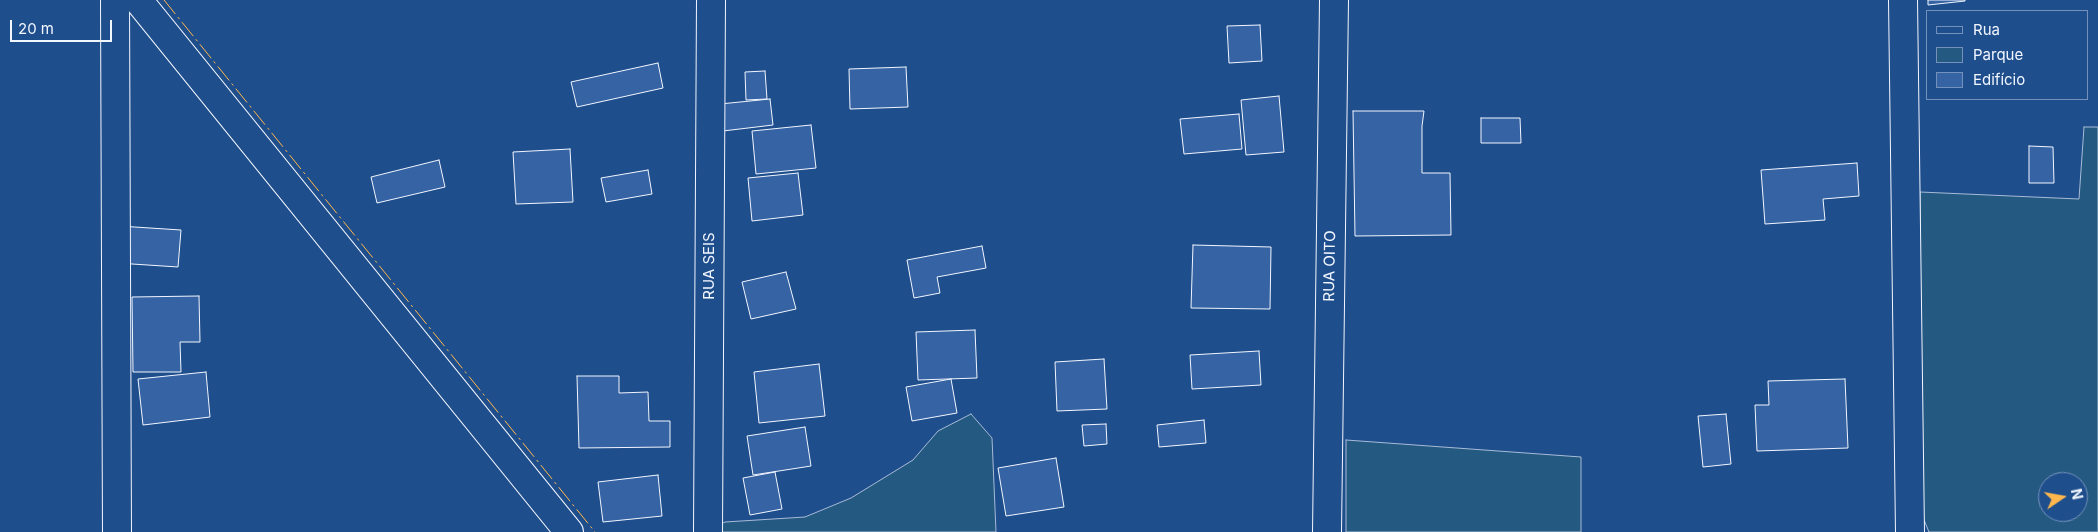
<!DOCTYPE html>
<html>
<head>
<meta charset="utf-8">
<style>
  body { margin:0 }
  #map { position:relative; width:2098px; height:532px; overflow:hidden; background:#1f4e8c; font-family:Inter,sans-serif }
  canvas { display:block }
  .legend { position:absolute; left:1926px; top:10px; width:162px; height:90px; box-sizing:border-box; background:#1f4e8c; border:1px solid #7391ba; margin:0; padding:6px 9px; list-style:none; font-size:15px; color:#f2f6ff }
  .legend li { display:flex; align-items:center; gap:10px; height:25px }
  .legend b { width:25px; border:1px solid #7391ba }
  .north { position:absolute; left:2038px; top:472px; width:50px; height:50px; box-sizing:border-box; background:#1f4e8c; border:1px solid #7391ba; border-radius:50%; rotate:78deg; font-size:14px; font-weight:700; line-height:20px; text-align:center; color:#f2f6ff }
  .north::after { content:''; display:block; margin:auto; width:18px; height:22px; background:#ffb74d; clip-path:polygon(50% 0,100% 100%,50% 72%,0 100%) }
  .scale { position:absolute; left:10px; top:20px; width:102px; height:22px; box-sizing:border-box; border:2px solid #f2f6ff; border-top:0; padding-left:6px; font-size:15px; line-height:18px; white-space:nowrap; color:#f2f6ff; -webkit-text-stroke:4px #1f4e8c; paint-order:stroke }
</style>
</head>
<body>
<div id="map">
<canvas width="2098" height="532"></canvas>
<ul class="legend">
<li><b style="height:6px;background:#1f4e8c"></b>Rua</li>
<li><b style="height:14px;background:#245a82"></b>Parque</li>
<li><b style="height:14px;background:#3563a3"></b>Edifício</li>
</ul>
<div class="north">N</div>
<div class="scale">20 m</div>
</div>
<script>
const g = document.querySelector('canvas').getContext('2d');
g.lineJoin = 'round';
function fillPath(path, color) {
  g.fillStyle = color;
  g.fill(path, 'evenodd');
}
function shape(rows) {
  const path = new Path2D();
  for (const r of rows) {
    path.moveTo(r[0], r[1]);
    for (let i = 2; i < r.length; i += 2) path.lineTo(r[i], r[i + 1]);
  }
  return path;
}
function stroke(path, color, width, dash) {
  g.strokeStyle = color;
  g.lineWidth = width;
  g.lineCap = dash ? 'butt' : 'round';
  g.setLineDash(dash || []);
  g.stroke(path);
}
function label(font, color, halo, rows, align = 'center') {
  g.font = font + ' Inter,sans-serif';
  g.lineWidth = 4;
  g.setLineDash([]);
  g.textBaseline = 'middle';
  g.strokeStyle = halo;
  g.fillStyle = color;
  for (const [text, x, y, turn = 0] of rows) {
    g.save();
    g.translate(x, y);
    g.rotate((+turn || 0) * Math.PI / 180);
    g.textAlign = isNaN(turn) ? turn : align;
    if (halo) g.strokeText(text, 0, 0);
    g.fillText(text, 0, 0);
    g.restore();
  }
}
const green = shape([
  [2084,127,2098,127,2098,532,1929,532,1922,515,1920,192,2079,199,2084,127],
  [2048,482,2078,482,2078,512,2048,512,2048,482],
  [971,414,992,438,996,532,716,532,716,526,725,522,805,517,851,498,913,460,938,431,971,414],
  [1346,440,1581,457,1581,532,1346,532,1346,440]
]);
fillPath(green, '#245a82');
stroke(green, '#a8bbd7', 1);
const building = shape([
  [1928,0,1965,0,1965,1,1928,5,1928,0],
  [1260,25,1262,61,1229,63,1227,26,1260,25],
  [658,63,663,88,577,107,571,82,658,63],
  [906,67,908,107,850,109,849,69,906,67],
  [765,71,767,99,746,100,745,72,765,71],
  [1279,96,1284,152,1246,155,1241,100,1279,96],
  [770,99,773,125,723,131,720,104,770,99],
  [1353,111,1424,111,1422,126,1422,173,1450,173,1451,235,1355,236,1353,111],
  [1239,114,1242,149,1184,154,1180,119,1239,114],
  [1481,118,1520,118,1521,143,1481,143,1481,118],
  [811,125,816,168,756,174,752,131,811,125],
  [2029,146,2053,147,2054,183,2029,183,2029,146],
  [570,149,573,202,516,204,513,152,570,149],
  [439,160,445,187,377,203,371,177,439,160],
  [1857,163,1859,196,1823,199,1825,220,1765,224,1761,170,1857,163],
  [648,170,652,194,606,202,601,178,648,170],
  [798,173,803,215,752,221,748,178,798,173],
  [119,226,181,230,178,267,117,263,119,226],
  [1193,245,1271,247,1270,309,1191,308,1193,245],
  [982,246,986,268,937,277,940,293,914,298,907,260,982,246],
  [786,272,796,309,751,319,742,282,786,272],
  [199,296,200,342,180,342,181,372,133,372,132,297,199,296],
  [975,330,977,378,918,380,916,332,975,330],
  [1259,351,1261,385,1192,389,1190,355,1259,351],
  [1104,359,1107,409,1057,411,1055,362,1104,359],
  [819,364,825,416,759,423,754,372,819,364],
  [206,372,210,417,143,425,138,379,206,372],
  [577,376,619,376,619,393,648,392,649,421,670,421,670,447,579,448,577,376],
  [951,379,957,413,912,421,906,387,951,379],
  [1845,379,1848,448,1757,451,1755,405,1769,405,1768,381,1845,379],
  [1726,414,1731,464,1703,467,1698,416,1726,414],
  [1204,420,1206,443,1159,447,1157,425,1204,420],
  [1106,424,1107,444,1084,446,1082,425,1106,424],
  [805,427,811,466,753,475,747,436,805,427],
  [1056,458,1064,507,1006,516,998,468,1056,458],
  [775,472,782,509,750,515,743,478,775,472],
  [658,475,662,516,603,522,598,482,658,475]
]);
fillPath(building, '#3563a3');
stroke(building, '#f2f6ff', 1);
const street = shape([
  [115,0,117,532],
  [138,0,569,532],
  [1903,0,1910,532],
  [708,532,711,0],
  [1327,532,1334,0]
]);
stroke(street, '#f2f6ff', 30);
stroke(street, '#1f4e8c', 28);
stroke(shape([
  [164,0,595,532]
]), '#ffb74d', 1, [18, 4, 2.5, 4]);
label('15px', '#f2f6ff', '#1f4e8c', [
  ["RUA SEIS",709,266,-90],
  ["RUA OITO",1330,266,-89]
]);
</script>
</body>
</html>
